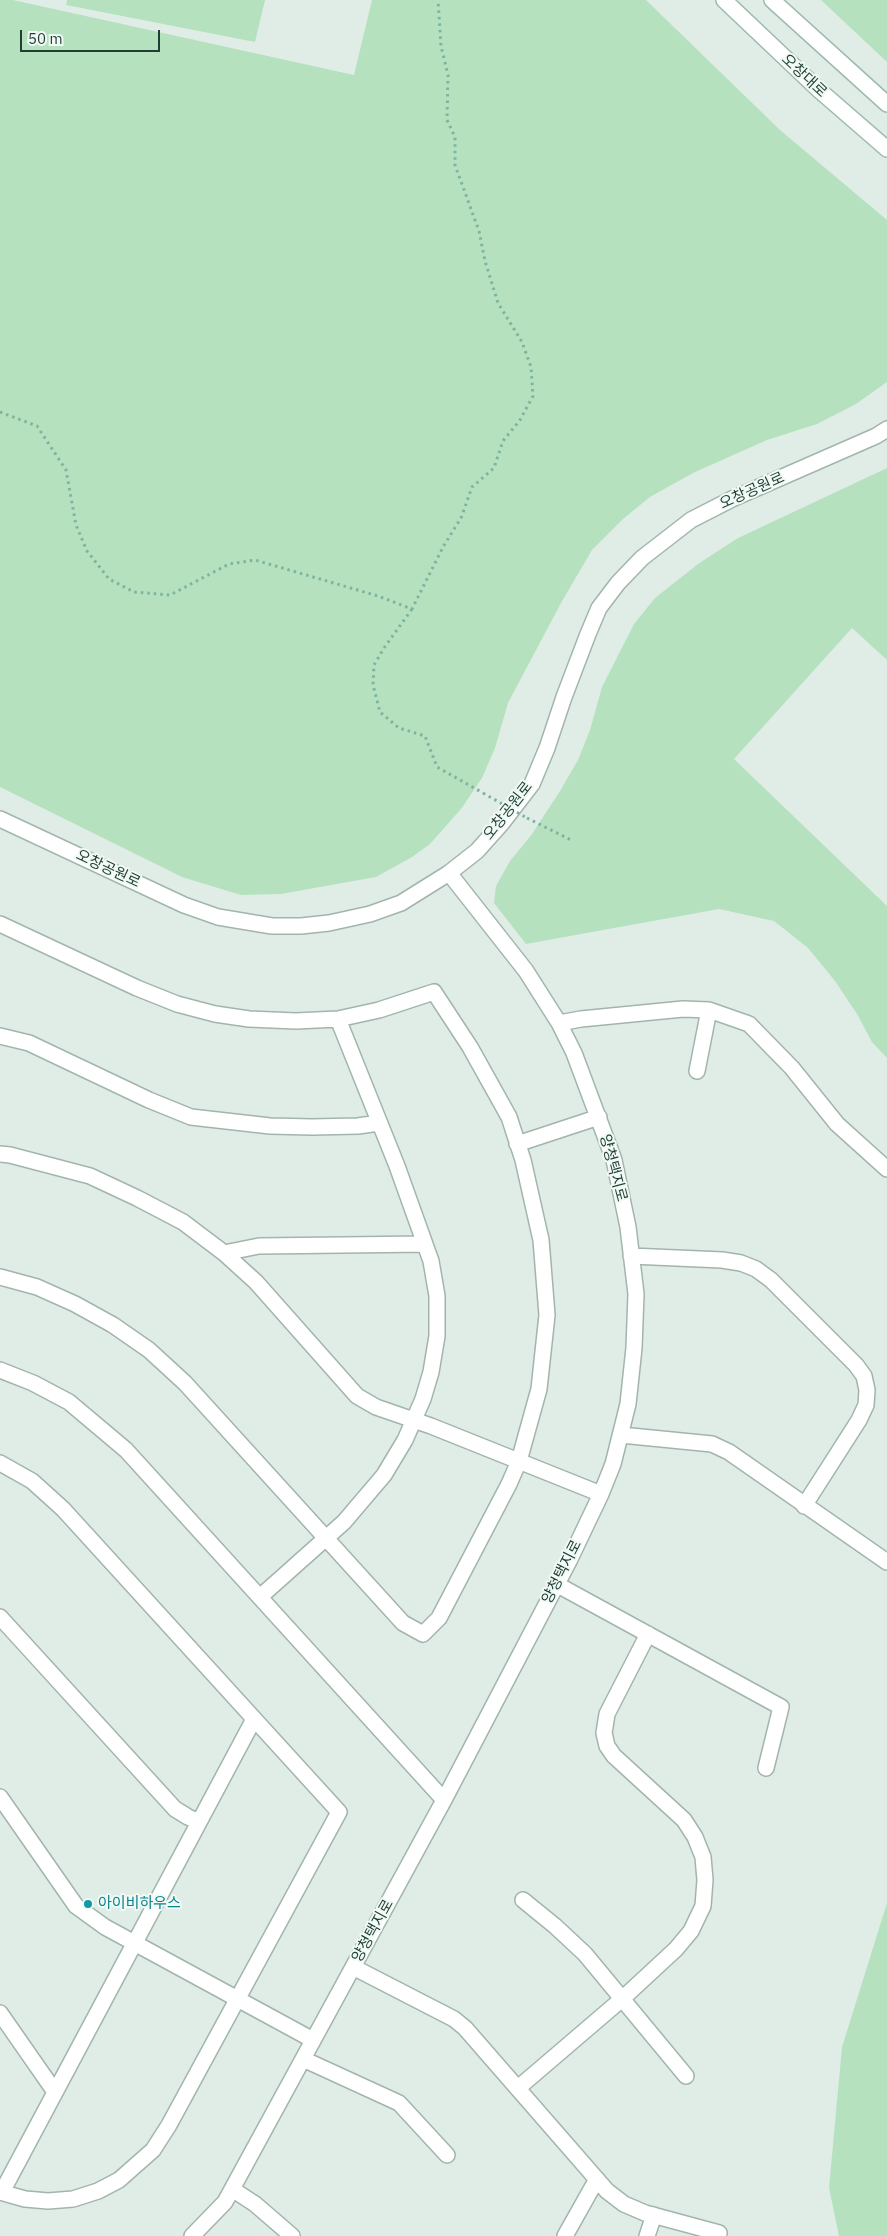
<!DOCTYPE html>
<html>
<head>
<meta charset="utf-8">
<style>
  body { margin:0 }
  #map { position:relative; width:887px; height:2236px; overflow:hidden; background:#e0ede6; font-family:"IBM Plex Sans",sans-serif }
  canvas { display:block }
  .scale { position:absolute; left:20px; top:30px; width:140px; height:22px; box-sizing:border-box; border:2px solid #1f3f35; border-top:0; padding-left:6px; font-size:15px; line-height:18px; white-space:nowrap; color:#1f3f35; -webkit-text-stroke:4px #f1f9f5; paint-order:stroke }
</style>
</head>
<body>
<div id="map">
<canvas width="887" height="2236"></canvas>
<div class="scale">50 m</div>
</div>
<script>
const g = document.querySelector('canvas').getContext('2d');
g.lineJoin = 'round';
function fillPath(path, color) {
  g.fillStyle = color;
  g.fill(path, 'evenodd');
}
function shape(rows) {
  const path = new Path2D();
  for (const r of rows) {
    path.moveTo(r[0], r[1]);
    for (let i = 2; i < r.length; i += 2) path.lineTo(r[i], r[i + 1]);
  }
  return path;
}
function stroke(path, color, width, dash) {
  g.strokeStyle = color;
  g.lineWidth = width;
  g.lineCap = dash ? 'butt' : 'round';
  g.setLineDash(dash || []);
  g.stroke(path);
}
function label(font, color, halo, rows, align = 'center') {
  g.font = font + ' "IBM Plex Sans","Noto Sans KR",sans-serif';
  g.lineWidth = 4;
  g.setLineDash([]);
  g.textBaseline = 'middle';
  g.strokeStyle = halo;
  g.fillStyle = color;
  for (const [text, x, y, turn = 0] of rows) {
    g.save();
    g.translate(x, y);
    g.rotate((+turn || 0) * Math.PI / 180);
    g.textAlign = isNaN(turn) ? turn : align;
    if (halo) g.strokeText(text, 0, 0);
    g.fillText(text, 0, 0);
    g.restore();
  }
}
fillPath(shape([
  [0,0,13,0,354,75,372,0,646,0,780,130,887,220,887,382,856,404,817,424,767,440,693,473,650,497,623,519,592,550,561,603,508,703,495,748,482,778,461,809,430,844,412,857,376,877,281,894,241,895,182,877,0,787],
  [67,0,265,0,255,42,66,5],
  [821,0,887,0,887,62],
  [887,468,887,660,852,628,734,759,887,906,887,1058,872,1042,857,1014,835,981,808,948,774,921,719,909,526,944,494,903,496,886,510,861,532,834,560,791,578,760,590,730,602,687,634,624,655,598,698,564,738,538],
  [887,1903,887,2236,839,2236,829,2188,842,2047]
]), '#b6e1bf');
const minor = shape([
  [0,924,137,988,177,1004,215,1014,249,1019,296,1021,338,1019,379,1010,434,992,470,1047,509,1117,523,1160,541,1240,547,1315,539,1389,519,1461,509,1484,439,1618,423,1634,403,1623,185,1383,149,1350,113,1325,75,1304,37,1287,0,1277],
  [559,1023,581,1019,683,1009,709,1010,749,1024,792,1068,837,1124,887,1169],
  [0,1036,29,1043,149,1100,191,1117,270,1126,312,1127,358,1126,379,1123],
  [697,1071,709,1010],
  [517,1144,599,1117],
  [0,1154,10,1155,90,1176,137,1198,183,1222,224,1253,256,1282,357,1396,376,1407,431,1426,601,1494],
  [224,1253,259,1246,425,1244],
  [631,1256,722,1260,741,1263,756,1269,771,1280,856,1365,864,1376,867,1390,866,1405,859,1420,804,1506],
  [0,1370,33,1383,69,1402,126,1450,444,1800],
  [621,1435,712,1444,729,1452,887,1562],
  [0,1463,32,1481,63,1509,339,1812,169,2125,153,2150,119,2180,98,2191,73,2199,48,2201,25,2199,0,2192],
  [556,1584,781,1707,766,1768],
  [261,1596,344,1522,384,1475,405,1440,423,1399,431,1372,437,1336,437,1296,431,1261,397,1166,338,1019],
  [0,1617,175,1809,188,1817,199,1822],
  [0,1797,76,1906,105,1927,313,2040],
  [523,1900,555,1926,585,1954,686,2076],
  [353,1967,454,2019,465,2028,607,2191,624,2204,645,2213,719,2233],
  [0,2013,55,2092],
  [303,2059,399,2103,447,2155],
  [518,2088,622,1999,676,1949,691,1931,703,1906,705,1880,703,1857,695,1837,684,1820,614,1756,607,1746,604,1733,607,1714,648,1634],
  [232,2189,255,2204,292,2236],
  [2,2192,254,1719],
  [192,2236,225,2202,444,1800,570,1559,601,1494,613,1464,628,1404,634,1348,636,1294,628,1227,614,1160,574,1053,559,1023,526,971,449,873],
  [565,2236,597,2179],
  [647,2236,654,2215]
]);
const tertiary = shape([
  [0,819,184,905,218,917,272,926,301,926,329,923,370,914,401,903,449,873,477,851,502,823,532,784,547,748,564,697,588,634,599,608,618,583,642,558,691,520,732,499,876,436,887,429]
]);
const secondary = shape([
  [724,0,819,90,887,149],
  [772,0,887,104]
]);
stroke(minor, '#a2b5ad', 18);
stroke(tertiary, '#a2b5ad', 18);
stroke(secondary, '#9dbaae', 18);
stroke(shape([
  [0,412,37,426,66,470,76,525,87,551,109,579,134,592,170,595,229,564,255,560,378,596,412,609,443,547,461,518,472,487,494,468,503,441,520,420,533,396,531,367,522,342,498,303,485,261,479,231,455,165,455,137,447,120,448,75,441,46,438,0],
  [412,609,384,648,374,665,373,685,380,712,399,728,425,736,437,767,483,793],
  [527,818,573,841]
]), '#7db4a0', 3, [2.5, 4]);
stroke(minor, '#fff', 15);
stroke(tertiary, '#fff', 15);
stroke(secondary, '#fff', 15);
stroke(shape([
  [483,793,527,818]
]), '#7db4a0', 3, [2.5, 4]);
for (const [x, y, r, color] of [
  [88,1904,5,"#0f9aa8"]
]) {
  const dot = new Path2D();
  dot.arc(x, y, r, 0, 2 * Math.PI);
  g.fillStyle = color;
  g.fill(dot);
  stroke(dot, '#f1f9f5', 2);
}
label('15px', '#1f3f35', '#f1f9f5', [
  ["오창대로",804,76,43],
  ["오창공원로",752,491,-24],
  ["오창공원로",508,811,-52],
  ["오창공원로",108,869,25],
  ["양청택지로",613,1168,75],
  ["양청택지로",562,1572,-63],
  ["양청택지로",373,1931,-61]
]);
label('15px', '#0d838f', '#f1f9f5', [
  ["아이비하우스",98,1904]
], 'left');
</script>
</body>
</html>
